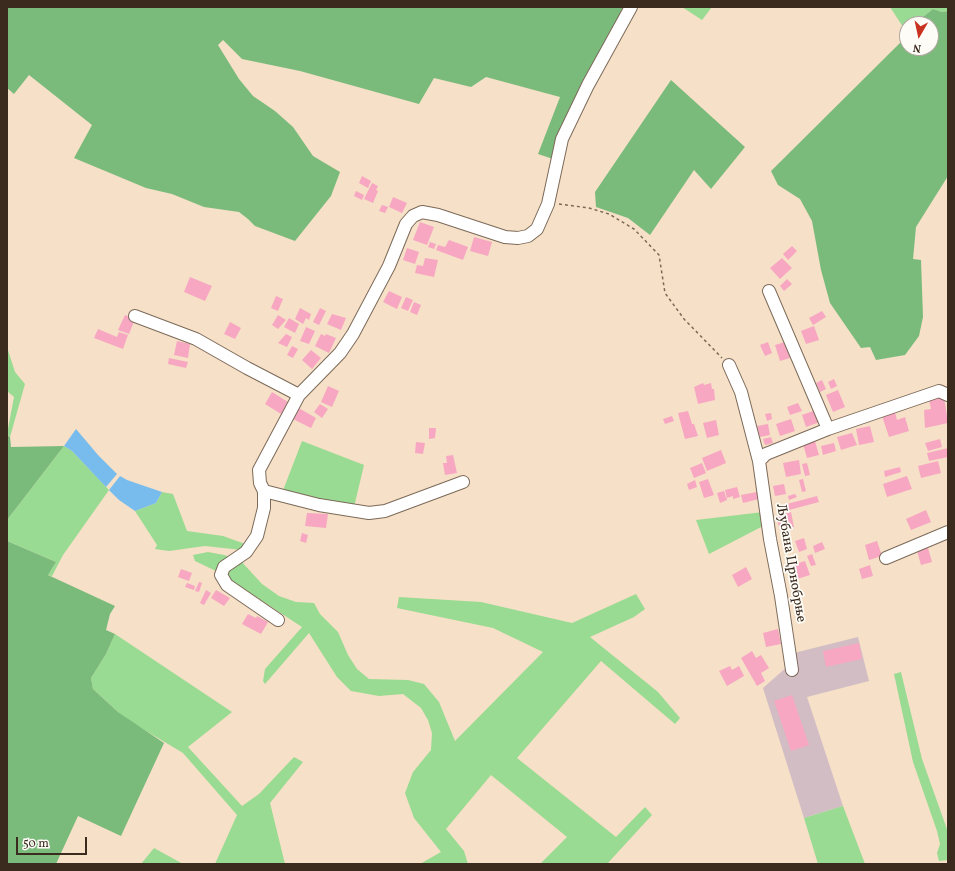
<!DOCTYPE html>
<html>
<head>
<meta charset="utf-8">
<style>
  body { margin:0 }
  #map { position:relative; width:955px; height:871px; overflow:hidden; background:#f6e0c7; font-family:Vollkorn,serif }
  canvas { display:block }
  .frame { position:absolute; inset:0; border:8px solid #3b2a1e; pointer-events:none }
  .north { position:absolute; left:899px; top:16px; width:40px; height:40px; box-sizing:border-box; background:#fdfcf7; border:1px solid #afa8a0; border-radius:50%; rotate:189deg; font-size:11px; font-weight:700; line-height:16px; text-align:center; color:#3b2a1e }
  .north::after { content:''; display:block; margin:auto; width:14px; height:18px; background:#c8321e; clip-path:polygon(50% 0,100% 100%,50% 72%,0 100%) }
  .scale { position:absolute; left:16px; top:837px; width:71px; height:18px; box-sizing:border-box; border:2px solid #3b2a1e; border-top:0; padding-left:5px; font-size:12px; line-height:14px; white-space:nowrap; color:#3b2a1e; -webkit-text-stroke:3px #fdfcf7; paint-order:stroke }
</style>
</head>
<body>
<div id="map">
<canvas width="955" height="871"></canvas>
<div class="frame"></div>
<div class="north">N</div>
<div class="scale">50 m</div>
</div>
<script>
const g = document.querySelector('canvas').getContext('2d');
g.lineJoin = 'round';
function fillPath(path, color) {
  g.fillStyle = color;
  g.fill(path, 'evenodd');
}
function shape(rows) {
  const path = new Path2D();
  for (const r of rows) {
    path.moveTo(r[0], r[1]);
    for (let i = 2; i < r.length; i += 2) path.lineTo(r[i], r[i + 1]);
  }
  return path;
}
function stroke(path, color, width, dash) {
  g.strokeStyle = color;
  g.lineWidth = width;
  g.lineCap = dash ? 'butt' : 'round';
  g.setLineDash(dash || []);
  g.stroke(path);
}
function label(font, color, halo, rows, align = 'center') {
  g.font = font + ' Vollkorn,serif';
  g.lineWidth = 3.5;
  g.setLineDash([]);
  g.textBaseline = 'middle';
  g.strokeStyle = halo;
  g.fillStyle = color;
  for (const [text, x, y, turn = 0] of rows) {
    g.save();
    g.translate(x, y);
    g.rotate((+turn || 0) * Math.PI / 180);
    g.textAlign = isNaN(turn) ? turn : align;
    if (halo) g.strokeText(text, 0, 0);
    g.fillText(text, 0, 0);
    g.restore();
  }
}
fillPath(shape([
  [858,637,869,681,807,697,843,806,804,818,763,688,788,666,794,653]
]), '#d2bdc5');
fillPath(shape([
  [682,7,712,7,702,20],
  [890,7,948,7,948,11,942,12,933,9,914,24,907,24,905,30],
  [7,347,15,372,25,384,10,437,7,434,14,397,7,391],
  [302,441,364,465,354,507,282,493],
  [64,446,72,451,109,490,63,555,52,576,48,575,56,562,7,541,7,520],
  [162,492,173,494,187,531,223,536,248,545,242,550,205,546,169,551,155,549,157,545,135,511,156,503],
  [763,512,765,525,709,554,696,520],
  [208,552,224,555,240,560,262,584,279,596,296,602,314,603,320,614,338,632,348,655,357,669,369,679,408,680,424,684,439,702,455,741,543,652,493,628,397,608,399,597,481,602,572,623,636,594,645,609,634,617,590,637,658,692,680,718,675,724,601,661,517,758,616,837,645,807,652,815,607,864,540,864,567,837,491,775,446,829,464,851,468,864,420,864,441,852,414,818,405,793,413,772,431,750,432,733,428,720,421,708,403,694,379,696,351,691,337,677,309,633,265,684,263,681,265,669,302,627,218,572,195,561,193,555],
  [115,634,232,712,188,747,242,806,259,794,294,757,303,762,270,803,285,864,215,864,237,815,183,753,133,723,118,712,93,689,91,678,106,654],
  [901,672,922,759,948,832,948,860,939,861,937,853,940,844,937,831,913,762,894,674],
  [843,806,865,864,818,864,804,818],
  [154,848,183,864,141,864]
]), '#99db92');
fillPath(shape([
  [7,7,625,7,553,159,538,154,560,97,486,77,471,87,434,78,419,104,300,71,242,59,223,40,218,45,239,79,253,96,275,111,293,127,313,156,340,172,331,196,295,241,255,226,248,219,239,212,204,207,172,194,146,188,74,158,92,125,29,75,14,94,7,88],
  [933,9,942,12,948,11,948,176,916,227,913,259,921,260,923,317,919,336,905,355,876,360,870,347,861,348,830,303,821,270,812,221,800,199,778,185,771,171,905,38,905,30,907,29,907,48,931,48,931,24,914,24],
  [671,80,745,147,711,189,694,170,650,235,628,218,596,207,595,192],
  [7,435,10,437,11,447,64,446,7,520],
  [7,541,56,562,48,575,115,606,110,614,106,630,115,634,106,654,91,678,93,689,118,712,164,743,121,836,78,816,56,864,7,864]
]), '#7abb7c');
fillPath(shape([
  [76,429,98,455,117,474,106,487,72,451,64,446],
  [120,476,127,480,162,492,156,503,135,511,119,500,109,490]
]), '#78bbed');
fillPath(shape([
  [362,176,371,181,368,188,359,183],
  [372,183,378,186,376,190,378,191,373,203,364,199],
  [356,191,364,195,362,200,354,196],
  [393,197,407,203,402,213,389,207],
  [382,205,388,207,385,213,379,211],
  [420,222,434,227,427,245,413,240],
  [474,237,492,242,488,256,470,251],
  [449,240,468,247,463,260,436,250,438,245,445,247],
  [430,242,436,244,434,249,428,247],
  [792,246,797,251,788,260,783,254],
  [407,248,419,252,415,264,403,260],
  [425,258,438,260,434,277,415,273,417,265,423,266],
  [782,258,792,268,780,279,770,268],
  [190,277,212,286,205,301,184,292],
  [787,279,792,284,784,291,780,286],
  [389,291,402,297,397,309,383,302],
  [276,296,283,299,278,311,271,308],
  [406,297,413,300,408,311,401,308],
  [414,302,421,305,417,315,410,312],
  [300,308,311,314,309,320,306,318,303,324,295,319],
  [320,308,326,311,319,325,313,322],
  [822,311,826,317,813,325,809,318],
  [332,314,346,318,341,330,327,324],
  [125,315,135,319,129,334,118,330],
  [278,315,286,320,278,329,272,325],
  [289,318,299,324,295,333,284,327],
  [230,322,241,328,235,339,224,334],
  [814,326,819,340,806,344,801,331],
  [306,327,315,331,309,344,300,341],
  [98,329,117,337,119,332,128,335,123,349,94,338],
  [286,334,292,337,287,347,278,343],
  [321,334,325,336,326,334,336,338,329,353,315,346],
  [177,341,190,344,188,358,174,355],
  [768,342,772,353,765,356,760,345],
  [785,342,790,358,780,361,775,345],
  [292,346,298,349,293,358,287,355],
  [311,350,321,358,312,369,302,360],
  [169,358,188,362,186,368,168,364],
  [834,379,837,386,831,389,828,382],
  [822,380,826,389,820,392,816,383],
  [703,383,704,385,711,383,712,389,714,389,715,400,698,404,694,387],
  [328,386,339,391,332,407,321,402],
  [838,390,845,407,833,412,826,395],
  [272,392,288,402,281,414,265,404],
  [944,397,948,423,925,428,924,410,931,409,929,400],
  [798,403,802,411,790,415,787,407],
  [320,404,328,409,322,418,314,412],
  [297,407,316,418,311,428,291,418],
  [816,410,820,422,806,427,802,415],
  [688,411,692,424,694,424,698,436,685,439,678,413],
  [895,412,897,420,905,417,909,431,889,437,882,416],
  [771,413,772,419,767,421,765,414],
  [672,416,674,421,665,424,663,419],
  [791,419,795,431,780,436,776,424],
  [716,420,719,435,707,438,703,423],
  [768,424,770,435,760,437,757,426],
  [870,426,874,442,859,445,856,429],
  [429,428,436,428,435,438,429,439],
  [852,433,857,445,841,450,837,437],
  [771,437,773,443,765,445,763,439],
  [940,439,942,447,928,451,925,443],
  [815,441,819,455,807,458,803,444],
  [416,442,425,443,423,454,415,453],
  [834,443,836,451,823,455,821,446],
  [948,448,948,457,929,461,927,453],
  [721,450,726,463,707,471,702,458],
  [453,455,457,473,445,475,443,463,447,463,446,456],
  [799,460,801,474,786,477,783,463],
  [938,461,941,473,921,478,918,466],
  [702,463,706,473,694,478,690,468],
  [807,463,810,475,805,476,802,464],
  [900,467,901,472,885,477,884,471],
  [907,476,912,489,887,497,883,484],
  [708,479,714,495,704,498,699,482],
  [803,479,806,491,802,492,799,480],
  [695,480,697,487,689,490,687,484],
  [784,484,786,494,775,496,773,486],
  [737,487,740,497,733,499,733,496,727,498,725,490],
  [724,491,727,500,720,503,717,493],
  [757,492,759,499,743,503,741,495],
  [795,494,797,497,789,500,788,496],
  [817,496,819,502,789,510,787,504],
  [926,510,931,522,911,530,906,519],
  [791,512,794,527,780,530,776,516],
  [307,513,328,514,326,528,305,526],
  [302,533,308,535,306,543,300,541],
  [804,538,807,549,799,552,795,541],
  [877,541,882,556,869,560,865,545],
  [822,542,825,549,815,553,813,546],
  [928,548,932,562,921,565,917,551],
  [812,554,816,565,811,566,807,556],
  [805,561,810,575,794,580,789,566],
  [870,565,873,576,862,579,859,569],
  [746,567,752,579,738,587,732,575],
  [181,569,192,573,189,581,178,577],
  [199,582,202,583,199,592,195,591],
  [187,583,195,586,194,590,185,587],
  [206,590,211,593,204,605,200,603],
  [216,590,230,598,224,606,211,598],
  [248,614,256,618,257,616,268,622,261,634,242,624],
  [778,629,781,644,766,647,763,633],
  [859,643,862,659,826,667,823,651],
  [752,651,756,658,761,655,769,668,761,673,765,681,757,686,741,658],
  [730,666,732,670,739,666,744,676,727,686,719,671],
  [792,695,809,745,791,751,774,701]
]), '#f7a7c2');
const minor = shape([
  [769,291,828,429],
  [135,316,196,339,247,368,299,395],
  [729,365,741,392,759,461,770,539,781,596,792,670],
  [759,461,766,454,828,429,939,391,948,395],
  [463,482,385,511,369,513,319,505,264,491,260,483,259,470,299,395,340,353,353,334,389,266,406,224,413,216,422,212,438,215,505,237,518,238,528,236,537,229,548,204,562,139,588,85,631,7],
  [264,491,264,508,257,536,246,552,224,567,221,575,227,585,278,620],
  [886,558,948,532]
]);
stroke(minor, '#7c6a59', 14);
stroke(shape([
  [559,204,589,208,609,214,634,229,659,255,665,293,684,319,722,358]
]), '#7c6a59', 1.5, [3, 3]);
stroke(minor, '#fff', 12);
label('14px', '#3b2a1e', '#fdfcf7', [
  ["Љубана Црнобрње",790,563,80]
]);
</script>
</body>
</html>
